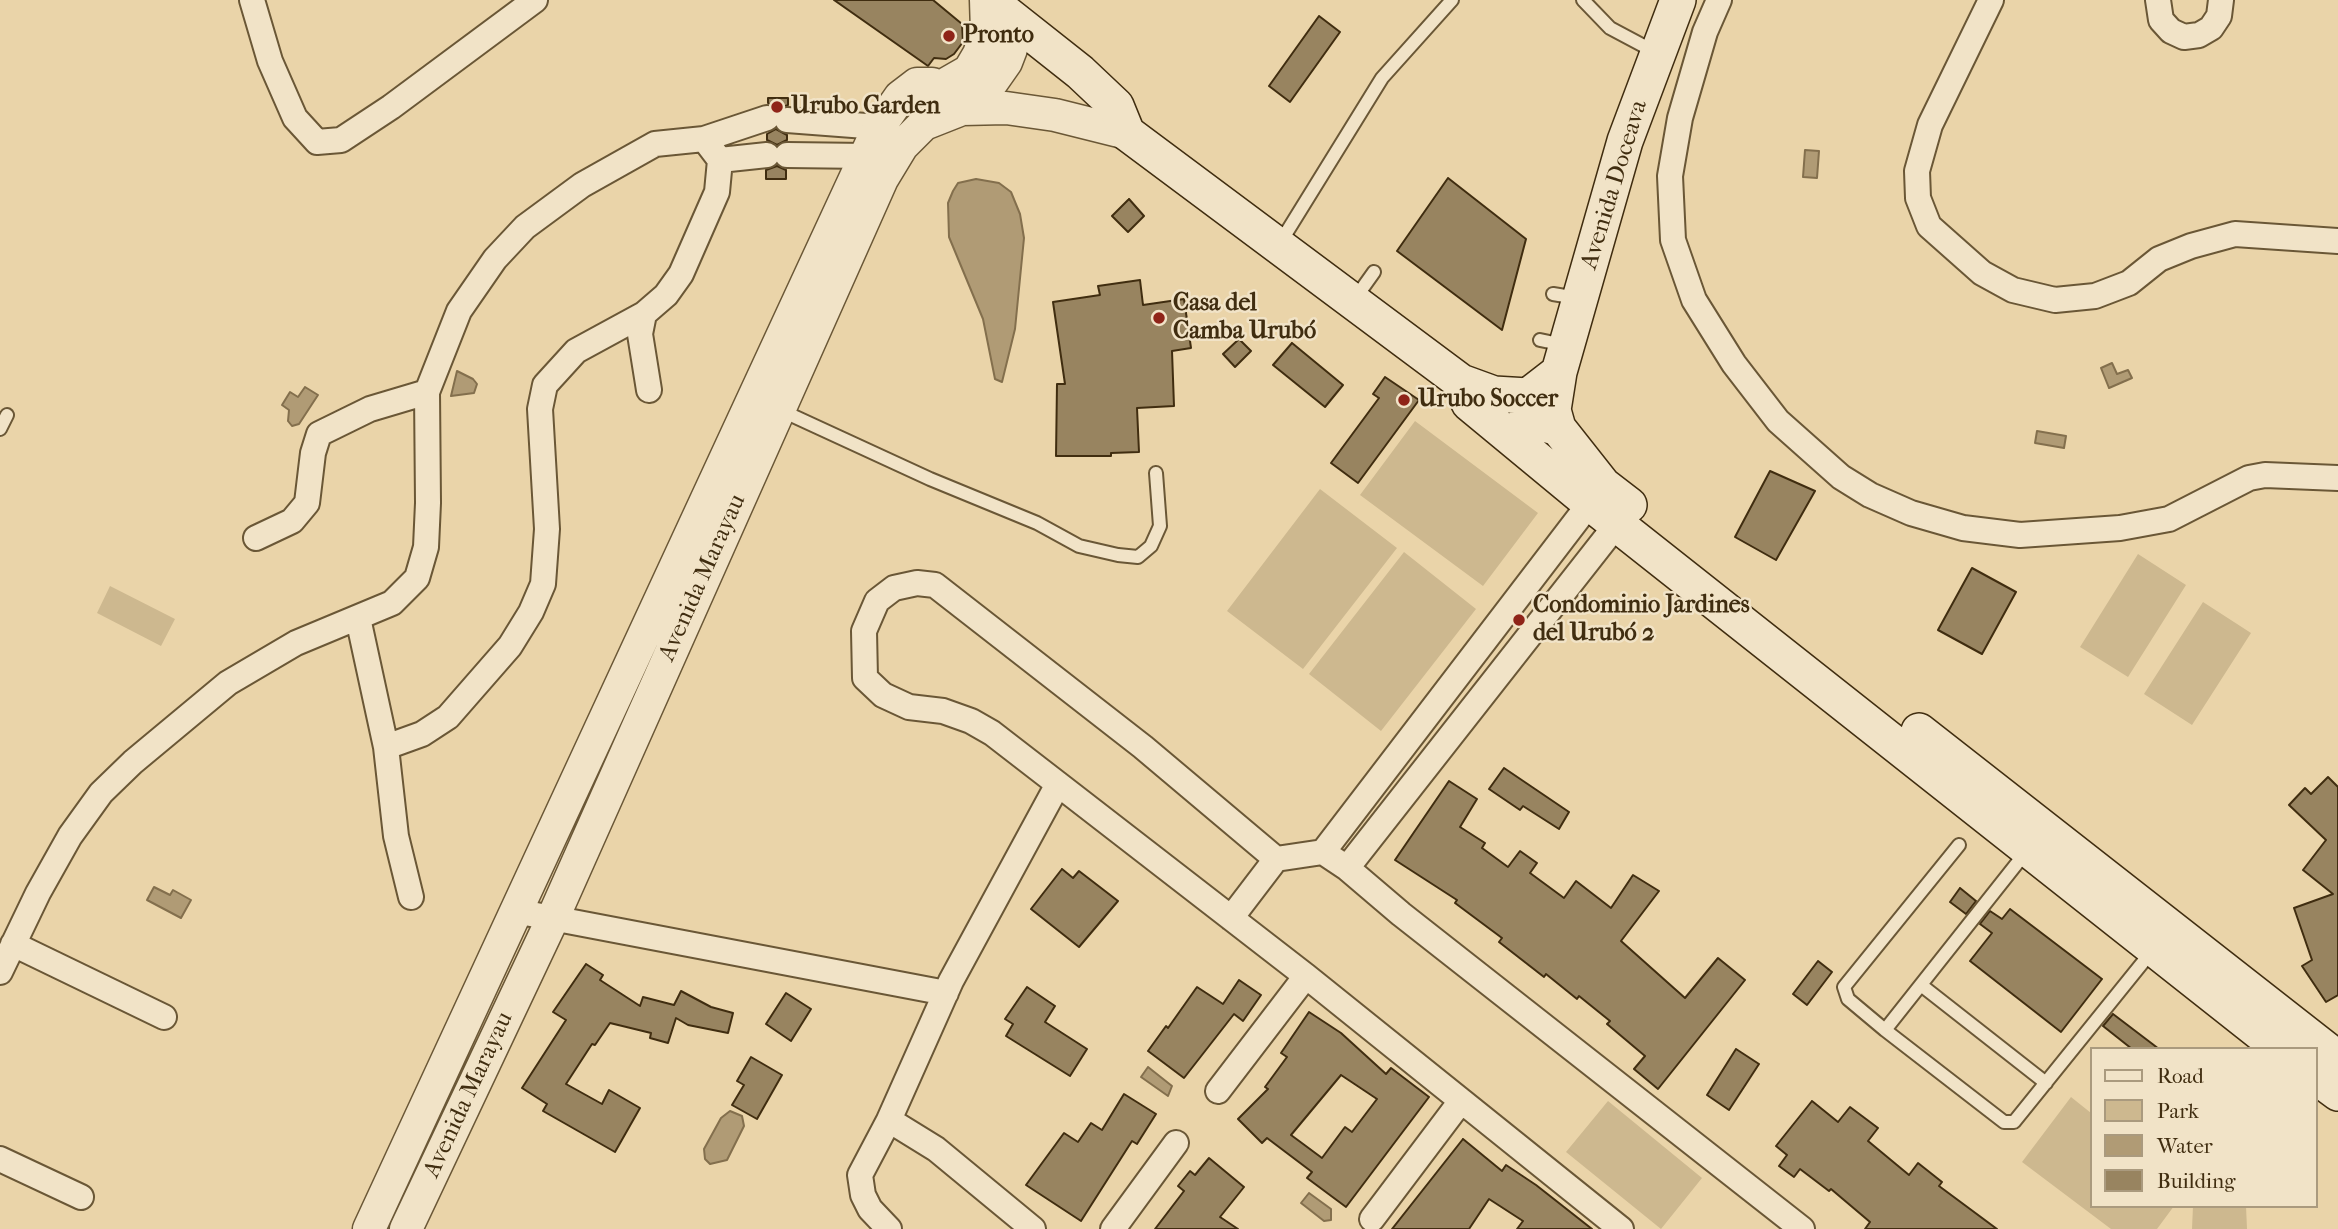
<!DOCTYPE html>
<html>
<head>
<meta charset="utf-8">
<style>
  body { margin:0 }
  #map { position:relative; width:2338px; height:1229px; overflow:hidden; background:#ead4a9; font-family:"IM FELL French Canon",serif }
  canvas { display:block }
  .legend { position:absolute; left:2090px; top:1047px; width:228px; height:161px; box-sizing:border-box; background:#f1e3c7; border:2px solid #aa9a7e; margin:0; padding:9px 12px; list-style:none; font-size:21px; color:#402d10 }
  .legend li { display:flex; align-items:center; gap:14px; height:35px }
  .legend b { width:35px; border:2px solid #aa9a7e }
</style>
</head>
<body>
<div id="map">
<canvas width="2338" height="1229"></canvas>
<ul class="legend">
<li><b style="height:9px;background:#f1e3c7"></b>Road</li>
<li><b style="height:19px;background:#cdb88f"></b>Park</li>
<li><b style="height:19px;background:#b09b75"></b>Water</li>
<li><b style="height:19px;background:#988460"></b>Building</li>
</ul>
</div>
<script>
const g = document.querySelector('canvas').getContext('2d');
g.lineJoin = 'round';
function fillPath(path, color) {
  g.fillStyle = color;
  g.fill(path, 'evenodd');
}
function shape(rows) {
  const path = new Path2D();
  for (const r of rows) {
    path.moveTo(r[0], r[1]);
    for (let i = 2; i < r.length; i += 2) path.lineTo(r[i], r[i + 1]);
  }
  return path;
}
function stroke(path, color, width, dash) {
  g.strokeStyle = color;
  g.lineWidth = width;
  g.lineCap = dash ? 'butt' : 'round';
  g.setLineDash(dash || []);
  g.stroke(path);
}
function label(font, color, halo, rows, align = 'center') {
  g.font = font + ' "IM FELL French Canon",serif';
  g.lineWidth = 5;
  g.setLineDash([]);
  g.textBaseline = 'middle';
  g.strokeStyle = halo;
  g.fillStyle = color;
  for (const [text, x, y, turn = 0] of rows) {
    g.save();
    g.translate(x, y);
    g.rotate((+turn || 0) * Math.PI / 180);
    g.textAlign = isNaN(turn) ? turn : align;
    if (halo) g.strokeText(text, 0, 0);
    g.fillText(text, 0, 0);
    g.restore();
  }
}
fillPath(shape([
  [1415,421,1538,513,1483,586,1360,495],
  [1320,489,1397,548,1303,669,1227,611],
  [1404,552,1476,609,1381,731,1309,674],
  [2138,554,2186,585,2128,677,2080,647],
  [110,586,175,619,161,646,97,613],
  [2203,602,2251,633,2192,725,2144,694],
  [2071,1097,2091,1113,2091,1206,2174,1206,2157,1229,2111,1229,2022,1162],
  [1608,1101,1702,1178,1661,1229,1566,1152],
  [2193,1206,2246,1206,2247,1229,2192,1229]
]), '#cdb88f');
const water = shape([
  [1805,150,1819,151,1817,178,1803,177,1805,150],
  [976,179,999,183,1011,192,1020,214,1024,238,1015,329,1002,382,995,379,983,319,949,237,948,203,953,191,958,183,976,179],
  [2112,363,2117,374,2128,370,2132,378,2109,388,2101,368,2112,363],
  [457,371,473,379,477,384,474,393,451,396,457,371],
  [305,387,318,395,299,424,292,426,288,421,289,410,282,405,290,392,298,397,305,387],
  [2037,431,2066,436,2064,448,2035,443,2037,431],
  [154,887,170,895,173,890,191,900,181,918,147,900,154,887],
  [1148,1067,1172,1086,1168,1096,1141,1077,1148,1067],
  [730,1111,742,1116,744,1126,727,1160,710,1164,705,1159,704,1149,721,1118,730,1111],
  [1309,1193,1331,1209,1331,1220,1324,1221,1301,1203,1309,1193]
]);
fillPath(water, '#b09b75');
stroke(water, '#836f4d', 2);
const building = shape([
  [834,0,933,0,962,24,963,42,954,54,946,59,934,58,928,66,834,0],
  [1319,16,1340,32,1290,102,1269,86,1319,16],
  [768,98,788,98,788,105,778,109,768,103,768,98],
  [776,129,787,135,787,140,777,145,767,140,767,134,776,129],
  [777,166,786,170,786,179,766,179,766,170,777,166],
  [1448,178,1526,239,1502,330,1397,251,1448,178],
  [1129,199,1144,216,1128,232,1112,216,1129,199],
  [1140,280,1143,305,1184,299,1191,348,1172,351,1174,406,1137,408,1139,452,1111,453,1111,456,1056,456,1057,384,1065,384,1053,302,1100,295,1098,286,1140,280],
  [1239,339,1251,351,1235,367,1223,354,1239,339],
  [1292,343,1343,385,1325,407,1273,365,1292,343],
  [1385,377,1419,400,1358,483,1331,463,1379,398,1373,394,1385,377],
  [1770,471,1815,491,1776,560,1735,537,1770,471],
  [1972,568,2016,592,1982,654,1938,630,1972,568],
  [1504,768,1569,812,1559,829,1523,806,1520,810,1489,789,1504,768],
  [2328,777,2338,787,2338,995,2326,1002,2302,966,2312,960,2294,908,2333,894,2303,870,2326,840,2289,805,2305,788,2311,794,2328,777],
  [1449,781,1477,799,1460,827,1485,843,1482,848,1508,867,1520,851,1537,863,1530,873,1564,898,1576,881,1611,908,1633,875,1659,891,1621,941,1685,998,1718,958,1745,980,1658,1089,1634,1069,1645,1056,1607,1024,1610,1021,1579,996,1577,999,1546,974,1544,977,1499,942,1502,938,1455,903,1457,900,1395,860,1449,781],
  [1062,869,1073,878,1079,871,1118,901,1079,947,1031,909,1062,869],
  [1960,888,1976,901,1966,914,1950,902,1960,888],
  [2010,909,2102,979,2061,1032,1970,961,1992,933,1980,924,1990,911,2002,919,2010,909],
  [1818,961,1832,972,1807,1005,1793,994,1818,961],
  [586,964,603,975,600,980,640,1006,643,997,674,1005,681,991,711,1007,733,1013,728,1033,688,1025,676,1018,668,1043,650,1038,651,1033,610,1023,595,1045,592,1044,566,1084,602,1104,609,1090,640,1108,615,1152,543,1111,547,1104,522,1088,566,1020,553,1012,586,964],
  [1239,980,1261,995,1243,1021,1234,1014,1184,1078,1148,1051,1166,1026,1168,1028,1197,987,1223,1004,1239,980],
  [1027,987,1055,1006,1045,1022,1087,1049,1070,1076,1006,1036,1013,1024,1005,1019,1027,987],
  [786,993,811,1009,791,1041,766,1024,786,993],
  [1309,1012,1341,1033,1386,1074,1391,1068,1429,1097,1346,1207,1307,1178,1312,1172,1267,1138,1262,1143,1238,1119,1268,1089,1265,1087,1287,1057,1281,1053,1309,1012],
  [1341,1075,1377,1099,1352,1132,1345,1127,1322,1158,1291,1135,1341,1075],
  [2113,1014,2159,1049,2132,1049,2103,1026,2113,1014],
  [1736,1049,1759,1064,1729,1110,1707,1095,1736,1049],
  [751,1057,782,1075,757,1119,732,1105,744,1085,737,1081,751,1057],
  [1124,1094,1156,1114,1137,1144,1132,1141,1081,1221,1026,1185,1064,1133,1078,1142,1091,1123,1102,1130,1124,1094],
  [1812,1101,1838,1122,1850,1107,1878,1128,1868,1141,1909,1175,1918,1163,1942,1182,1939,1186,1997,1229,1865,1229,1870,1222,1831,1189,1829,1191,1800,1169,1794,1177,1779,1166,1787,1155,1776,1146,1812,1101],
  [1463,1139,1502,1171,1506,1165,1536,1185,1592,1229,1517,1229,1523,1221,1489,1199,1469,1229,1392,1229,1463,1139],
  [1209,1158,1244,1187,1220,1217,1238,1229,1155,1229,1184,1191,1178,1186,1190,1171,1195,1175,1209,1158]
]);
fillPath(building, '#988460');
stroke(building, '#402d10', 2);
const service = shape([
  [1583,0,1610,28,1657,53],
  [1280,243,1382,78,1452,0],
  [1553,294,1577,298],
  [1354,300,1374,272],
  [1540,340,1564,345],
  [778,409,930,479,1037,523,1079,546,1118,555,1138,557,1151,546,1160,526,1156,473],
  [0,429,7,415],
  [2026,852,1885,1030,2004,1122,2014,1122,2152,951],
  [1921,985,2046,1083],
  [1885,1030,1848,999,1844,987,1959,845]
]);
const minor = shape([
  [252,0,270,61,295,118,317,142,341,140,391,107,535,0],
  [1719,0,1705,32,1680,118,1670,176,1673,240,1694,300,1734,364,1778,421,1841,477,1870,495,1911,513,1963,528,2020,535,2120,528,2169,519,2249,478,2265,475,2338,478],
  [1991,0,1930,125,1917,171,1918,198,1929,226,1982,273,2013,290,2055,300,2095,296,2129,283,2159,259,2191,246,2235,234,2338,241],
  [2158,0,2161,20,2171,31,2184,37,2199,35,2211,28,2219,16,2221,0],
  [787,120,879,127],
  [704,139,767,118],
  [787,155,867,156],
  [720,160,767,155],
  [644,314,640,334,649,390],
  [256,538,292,521,307,503,313,453,319,434,370,409,427,392],
  [358,618,386,747,396,836,411,897],
  [1058,784,992,733,971,721,943,711,909,707,883,695,865,678,864,631,877,601,894,588,917,583,935,585,1143,747,1276,859],
  [1323,852,1590,503],
  [1347,868,1617,524],
  [515,911,946,993],
  [1231,918,1276,859,1323,852,1347,868,1401,914,1802,1229],
  [13,944,164,1017],
  [0,972,38,893,70,836,101,793,133,762,228,683,296,643,392,603,417,578,426,547,428,503,427,392,459,311,495,259,525,227,582,185,655,144,704,139,720,160,717,192,681,274,666,295,644,314,576,351,545,385,540,409,547,529,543,584,531,612,510,646,448,717,422,734,386,747],
  [1218,1091,1306,976],
  [0,1159,81,1197],
  [1372,1219,1461,1101],
  [889,1229,870,1209,863,1195,860,1175,889,1120],
  [1033,1229,936,1149,889,1120,951,981,1058,784,1306,976,1621,1229],
  [1113,1229,1176,1143]
]);
const tertiary = shape([
  [941,87,969,71,979,54,987,32,986,0],
  [369,1229,879,127,900,97,917,84,932,84,960,93,973,94,992,82,1006,62,1011,49,1012,18],
  [406,1229,552,920,882,179,902,146,924,124,962,109,1006,108,1055,115,1127,133]
]);
const secondary = shape([
  [989,0,1080,72,1116,106,1127,133,1461,382,1469,403,1590,503,2281,1049],
  [1461,382,1494,394,1528,396,1559,372],
  [1558,428,1553,410,1559,372,1625,141,1678,0],
  [1509,436,1525,423,1537,422,1558,428,1603,485,1629,505],
  [1919,731,2338,1059],
  [2315,1076,2338,1093]
]);
stroke(service, '#6a5736', 16);
stroke(minor, '#6a5736', 28);
stroke(tertiary, '#6a5736', 35);
stroke(secondary, '#402d10', 38);
stroke(service, '#f1e3c7', 12);
stroke(minor, '#f1e3c7', 24);
stroke(tertiary, '#f1e3c7', 32);
stroke(secondary, '#f1e3c7', 35);
for (const [x, y, r, color] of [
  [949,36,7,"#8f2418"],
  [777,107,7,"#8f2418"],
  [1159,318,7,"#8f2418"],
  [1404,400,7,"#8f2418"],
  [1519,620,7,"#8f2418"]
]) {
  const dot = new Path2D();
  dot.arc(x, y, r, 0, 2 * Math.PI);
  g.fillStyle = color;
  g.fill(dot);
  stroke(dot, '#f1e3c7', 2.5);
}
label('bold 24px', '#402d10', '#f1e3c7', [
  ["Pronto",963,36],
  ["Urubo Garden",791,107],
  ["Casa del",1173,304],
  ["Camba Urubó",1173,332],
  ["Urubo Soccer",1418,400],
  ["Condominio Jardines",1533,606],
  ["del Urubó 2",1533,634]
], 'left');
label('24px', '#402d10', '#f1e3c7', [
  ["Avenida Doceava",1615,185,-73],
  ["Avenida Marayau",703,578,-66],
  ["Avenida Marayau",469,1095,-65]
]);
</script>
</body>
</html>
